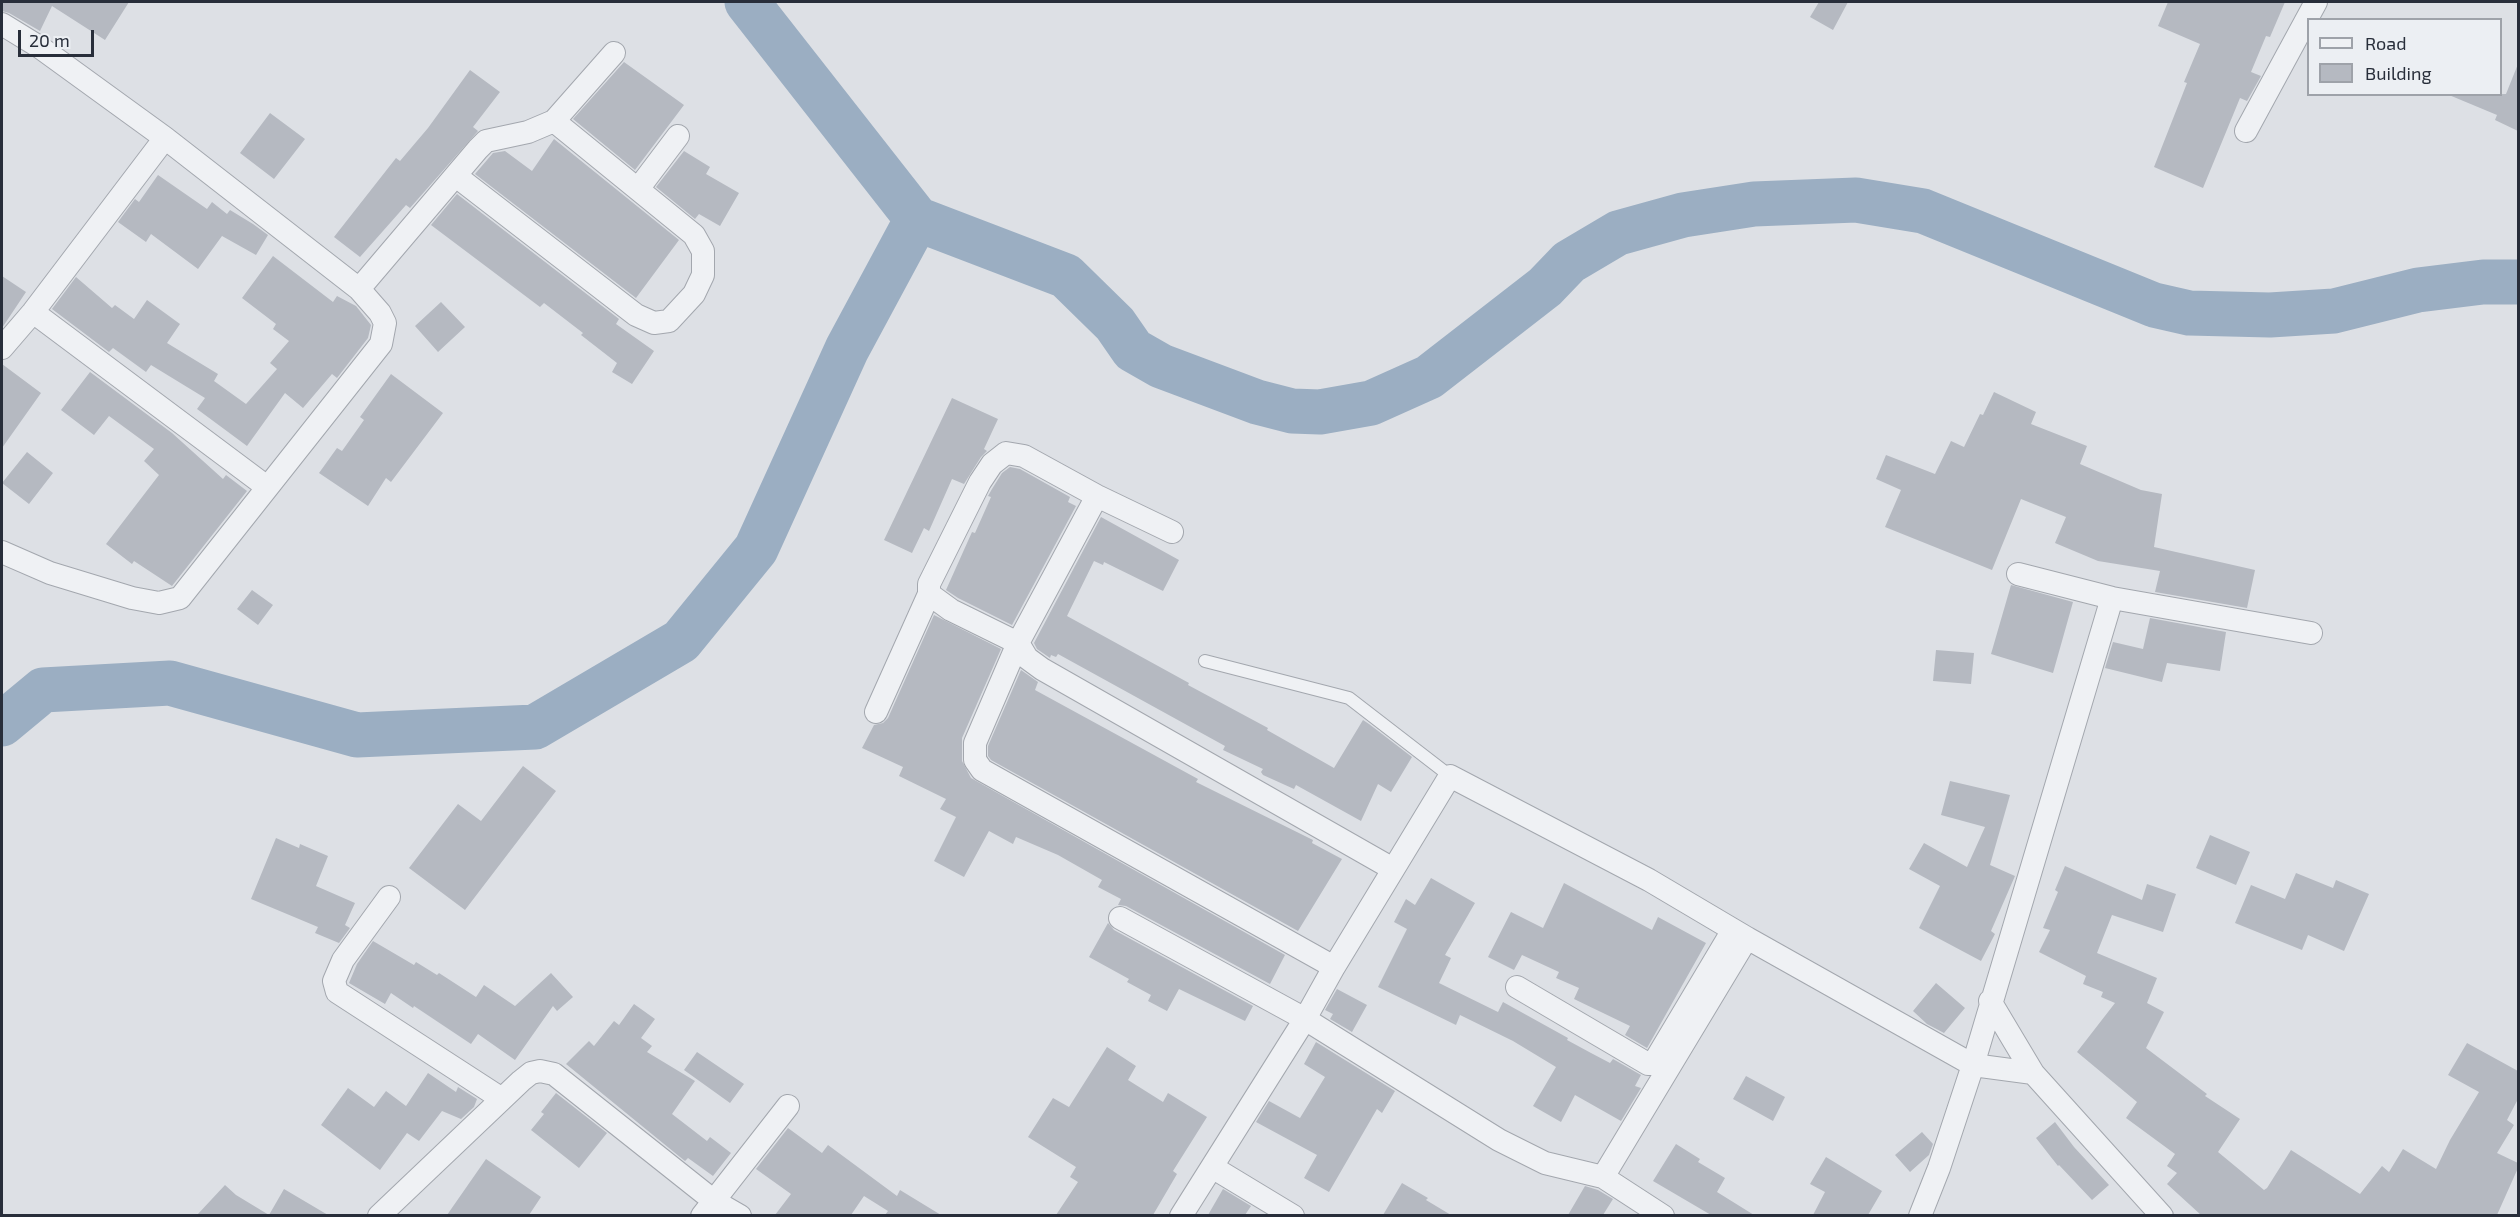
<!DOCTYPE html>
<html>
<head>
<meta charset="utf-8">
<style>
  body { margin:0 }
  #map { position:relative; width:2520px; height:1217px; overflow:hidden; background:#dde0e5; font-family:"Exo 2",sans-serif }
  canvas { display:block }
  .frame { position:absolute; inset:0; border:3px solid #282e3a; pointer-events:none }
  .legend { position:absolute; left:2307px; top:18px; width:195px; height:78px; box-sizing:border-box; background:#eceff3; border:2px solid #9ea2a9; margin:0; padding:8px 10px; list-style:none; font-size:18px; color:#282e3a }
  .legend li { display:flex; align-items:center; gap:12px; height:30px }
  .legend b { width:30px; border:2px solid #9ea2a9 }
  .scale { position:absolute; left:18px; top:30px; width:76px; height:27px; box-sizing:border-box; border:3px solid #282e3a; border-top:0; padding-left:8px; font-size:18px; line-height:21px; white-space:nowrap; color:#282e3a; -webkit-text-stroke:4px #eceff3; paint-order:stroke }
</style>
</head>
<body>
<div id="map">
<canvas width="2520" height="1217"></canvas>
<div class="frame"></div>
<ul class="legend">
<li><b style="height:8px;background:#eff1f4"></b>Road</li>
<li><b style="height:16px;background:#b5b9c1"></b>Building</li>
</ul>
<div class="scale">20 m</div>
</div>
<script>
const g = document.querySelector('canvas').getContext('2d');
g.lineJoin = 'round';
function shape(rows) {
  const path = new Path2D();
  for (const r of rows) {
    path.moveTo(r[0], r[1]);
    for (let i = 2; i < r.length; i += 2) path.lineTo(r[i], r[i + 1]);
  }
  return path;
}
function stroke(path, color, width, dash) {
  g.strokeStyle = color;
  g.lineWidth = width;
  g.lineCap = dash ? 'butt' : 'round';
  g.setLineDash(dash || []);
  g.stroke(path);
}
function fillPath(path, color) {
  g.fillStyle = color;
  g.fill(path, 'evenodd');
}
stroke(shape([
  [747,2,917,219,1066,276,1115,324,1133,350,1161,366,1257,402,1292,411,1320,412,1371,403,1429,377,1545,287,1569,262,1618,233,1683,215,1754,204,1856,200,1923,211,2154,305,2189,313,2270,315,2334,311,2418,290,2483,282,2518,282],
  [2,724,43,690,170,683,357,735,535,727,681,641,756,549,847,349,917,219]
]), '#9baec2', 45);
fillPath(shape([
  [2,2,129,2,105,40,52,6,40,31,9,13,2,11],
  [1819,2,1848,2,1833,30,1810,17],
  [2168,2,2285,2,2270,37,2266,36,2251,72,2261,76,2247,101,2240,98,2203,188,2154,167,2187,83,2184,82,2200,44,2158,26],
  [624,62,684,105,635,170,573,119],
  [2518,64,2518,131,2495,120,2497,115,2449,95,2506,94],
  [470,70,500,92,473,127,478,131,410,208,406,205,360,257,334,237,396,158,400,161,428,128],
  [270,113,305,139,274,179,240,153],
  [554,139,679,240,636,298,475,174,493,153,505,151,532,171],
  [684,151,710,167,706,174,739,193,720,226,699,214,695,219,656,187],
  [158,175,207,209,212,202,227,214,230,210,253,224,268,235,256,255,222,236,198,269,151,234,146,242,118,222,135,199,139,202],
  [457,194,619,319,616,324,654,351,632,384,612,372,617,363,581,335,583,333,544,303,540,307,431,225],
  [273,256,333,302,337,296,356,306,371,325,368,338,337,378,332,374,303,408,285,393,247,446,197,409,205,398,151,365,146,372,113,348,109,352,52,309,76,277,112,308,115,305,134,319,147,300,180,324,167,343,218,374,214,381,246,404,277,369,270,363,289,341,273,329,276,324,242,298],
  [2,276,26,292,2,328],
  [441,302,465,327,438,352,415,326],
  [2,364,41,393,2,448],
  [90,372,172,433,223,479,226,475,247,491,172,586,134,561,132,564,106,544,159,475,144,461,154,449,109,416,94,435,61,410],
  [391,374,443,413,391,482,386,478,368,506,319,473,337,448,342,451,364,420,360,417],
  [1994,392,2036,412,2031,424,2087,446,2080,464,2141,490,2162,494,2154,547,2255,570,2247,608,2155,592,2160,571,2098,561,2055,543,2066,517,2021,499,1992,570,1885,527,1901,490,1876,479,1886,455,1935,474,1951,441,1964,447,1980,414,1983,415],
  [952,398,998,419,984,449,987,451,981,457,964,484,952,479,929,531,924,528,912,553,884,540],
  [27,452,53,473,29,504,2,483],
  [1010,467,1020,469,1070,497,1068,502,1076,506,1012,625,958,598,946,590,972,532,975,533,991,497,988,496,992,489,1002,473],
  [1101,517,1179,560,1163,591,1104,562,1103,565,1094,561,1067,616,1189,683,1188,685,1268,728,1267,730,1334,768,1363,720,1369,724,1412,757,1391,792,1378,784,1361,821,1296,785,1294,789,1263,775,1261,772,1263,769,1223,750,1225,746,1058,654,1056,657,1051,655,1050,658,1037,649,1034,643],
  [2011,585,2073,602,2053,673,1991,654],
  [252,590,273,605,258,625,237,609],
  [934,615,1001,649,962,738,962,761,971,778,1285,955,1270,984,1126,906,1118,905,1121,899,1098,887,1102,880,1058,855,1016,837,1013,844,989,831,964,877,934,861,956,817,940,809,946,799,899,776,903,767,862,748,874,725,883,723,888,718],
  [2150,618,2226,632,2220,671,2167,663,2162,682,2105,668,2113,642,2143,649],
  [1936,650,1974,653,1971,684,1933,681],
  [1021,670,1038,682,1035,690,1198,779,1196,782,1313,840,1312,843,1342,859,1298,931,991,760,988,756,988,746],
  [523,766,556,791,465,910,409,868,458,804,481,821],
  [1950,781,2010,795,1990,865,2015,876,1991,931,1995,934,1981,961,1919,928,1940,886,1909,869,1924,843,1967,867,1985,827,1941,815],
  [2210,835,2250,852,2236,885,2196,868],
  [276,838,299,848,300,844,328,856,316,886,355,903,345,925,350,928,339,943,315,933,318,927,251,899],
  [2065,866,2142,900,2147,884,2176,894,2163,932,2112,915,2097,953,2157,978,2147,1003,2164,1012,2146,1048,2207,1094,2205,1096,2240,1119,2218,1152,2264,1190,2267,1188,2291,1150,2360,1194,2382,1166,2389,1172,2403,1149,2436,1169,2450,1140,2479,1092,2448,1075,2467,1043,2518,1071,2518,1099,2507,1120,2514,1125,2497,1153,2518,1163,2518,1168,2497,1215,2201,1215,2167,1184,2177,1173,2167,1166,2175,1154,2126,1118,2137,1102,2077,1052,2115,1003,2101,997,2103,992,2083,984,2086,976,2039,952,2050,930,2043,928,2058,892,2055,890],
  [2296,873,2333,888,2336,880,2369,894,2344,951,2308,935,2302,950,2235,923,2251,885,2285,899],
  [1431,878,1475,903,1445,955,1451,958,1439,983,1498,1012,1503,1002,1568,1038,1567,1040,1591,1053,1610,1063,1613,1059,1641,1075,1635,1086,1641,1088,1621,1121,1575,1095,1561,1122,1533,1106,1556,1067,1513,1041,1460,1015,1456,1025,1378,987,1407,929,1394,922,1406,899,1415,905],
  [1564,883,1652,930,1658,917,1706,943,1647,1048,1625,1035,1630,1026,1574,999,1579,988,1556,978,1559,972,1522,955,1514,970,1488,957,1511,912,1543,928],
  [1108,923,1114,930,1253,1006,1245,1021,1179,989,1167,1011,1148,1001,1151,995,1127,982,1129,979,1089,957],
  [373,941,414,965,416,962,437,975,439,973,476,997,484,985,515,1006,551,973,573,997,557,1011,553,1006,515,1060,478,1034,471,1044,414,1006,413,1008,391,993,385,1004,349,983,357,964],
  [1936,983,1965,1008,1944,1033,1927,1024,1913,1011],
  [1337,989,1367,1005,1352,1032,1330,1019,1333,1014,1325,1010],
  [634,1004,655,1019,641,1038,652,1046,647,1052,695,1081,672,1114,707,1141,710,1137,731,1153,713,1176,688,1158,685,1161,680,1157,566,1064,589,1041,594,1046,614,1021,619,1025],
  [1316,1042,1395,1091,1382,1113,1377,1109,1329,1192,1304,1178,1317,1155,1256,1122,1269,1101,1300,1118,1325,1077,1304,1064],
  [1107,1047,1136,1066,1128,1080,1163,1102,1168,1093,1207,1117,1173,1171,1177,1174,1153,1215,1056,1215,1078,1182,1070,1177,1076,1167,1028,1137,1053,1098,1069,1107],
  [697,1052,744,1084,730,1103,684,1070],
  [428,1073,456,1092,458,1087,477,1099,474,1107,461,1119,442,1111,419,1141,407,1133,380,1170,321,1125,348,1088,374,1107,386,1091,406,1106],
  [1746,1076,1785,1097,1773,1121,1733,1099],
  [556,1093,607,1133,579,1168,531,1130,544,1114,541,1112],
  [2055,1122,2074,1147,2109,1185,2092,1200,2059,1165,2058,1166,2036,1138],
  [788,1128,822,1153,828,1145,897,1196,900,1190,941,1215,885,1215,888,1211,864,1196,851,1215,775,1215,791,1194,756,1169],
  [1922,1132,1933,1144,1929,1155,1910,1172,1895,1155],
  [1676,1144,1700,1159,1698,1162,1725,1178,1717,1192,1754,1215,1711,1215,1653,1181],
  [1826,1157,1882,1191,1868,1215,1813,1215,1825,1192,1810,1184],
  [486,1159,541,1197,529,1215,447,1215],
  [1402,1183,1428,1198,1426,1200,1451,1215,1383,1215],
  [225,1185,236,1195,269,1215,284,1189,328,1215,197,1215],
  [1585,1186,1598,1190,1613,1199,1603,1215,1568,1215],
  [1223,1189,1251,1206,1245,1215,1208,1215]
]), '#b5b9c1');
const service = shape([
  [1205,661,1349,698,1450,776]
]);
const minor = shape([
  [2,24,41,48,165,138,359,289,380,313,385,323,381,344,180,598,159,603,132,598,50,573,2,552],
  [554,121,614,53],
  [2246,131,2316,2],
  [638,189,678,136],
  [359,289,478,149,486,141,528,132,554,121,694,235,703,251,703,275,694,294,669,321,654,323,636,315,456,176],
  [33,312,267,487],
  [2,348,33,312,165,138],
  [1097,496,1018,643,975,743,975,760,982,770,1334,967],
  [1172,532,1097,496,1024,456,1006,453,992,464,980,482,929,584,929,594,951,610,1018,643,1027,658,1042,669,1393,869],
  [2018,574,2112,598,2311,633],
  [876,712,929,594],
  [389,897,343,960,334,981,337,992,502,1099],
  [1120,918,1305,1019,1499,1140,1545,1163,1603,1177,1663,1216],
  [1517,987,1648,1064,1653,1064,1733,930],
  [1990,1001,2033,1073],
  [1212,1167,1293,1216],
  [1603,1177,1747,938],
  [379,1216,521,1081,531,1073,540,1071,554,1074,714,1201,740,1216],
  [702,1216,788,1106],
  [1181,1216,1305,1019,1334,967,1450,776,1649,880,1747,938,1973,1065,2033,1073,2162,1216],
  [1920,1216,1939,1168,1973,1065,2112,598]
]);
stroke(service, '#a3a7ae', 14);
stroke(minor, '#a3a7ae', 24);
stroke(service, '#eff1f4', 12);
stroke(minor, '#eff1f4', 22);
</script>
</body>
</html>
